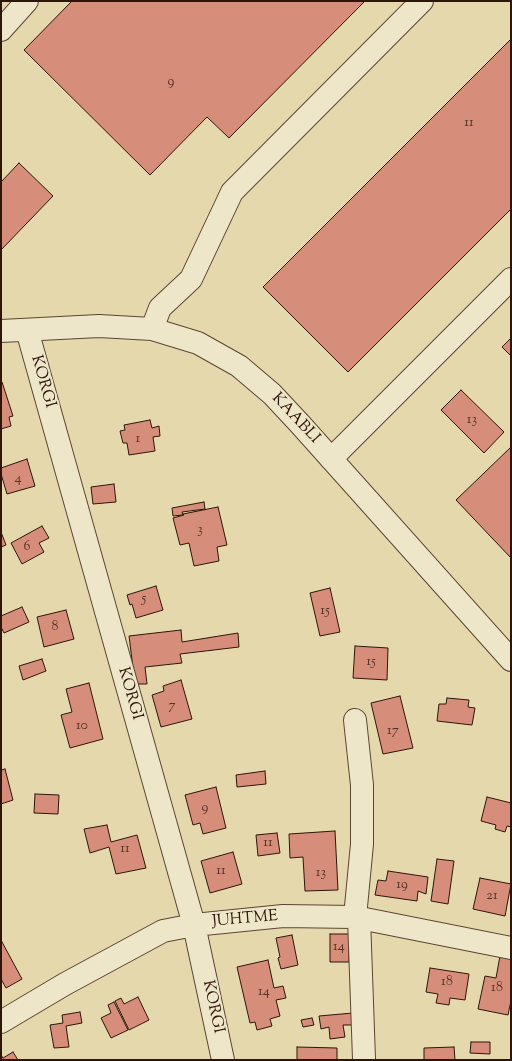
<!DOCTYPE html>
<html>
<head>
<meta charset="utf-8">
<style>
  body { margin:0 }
  #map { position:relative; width:512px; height:1061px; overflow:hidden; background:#e5d8ac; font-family:"Sorts Mill Goudy",serif }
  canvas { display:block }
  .frame { position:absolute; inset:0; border:2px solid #2d1509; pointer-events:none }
</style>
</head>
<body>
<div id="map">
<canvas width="512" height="1061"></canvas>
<div class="frame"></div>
</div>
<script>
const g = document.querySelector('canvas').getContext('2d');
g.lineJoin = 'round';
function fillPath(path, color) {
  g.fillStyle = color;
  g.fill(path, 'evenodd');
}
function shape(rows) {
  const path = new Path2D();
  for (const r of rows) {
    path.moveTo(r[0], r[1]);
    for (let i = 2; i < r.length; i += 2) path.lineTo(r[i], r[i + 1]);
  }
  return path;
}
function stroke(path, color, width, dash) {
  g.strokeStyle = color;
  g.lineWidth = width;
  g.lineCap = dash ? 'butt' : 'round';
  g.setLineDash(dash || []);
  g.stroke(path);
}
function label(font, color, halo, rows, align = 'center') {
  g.font = font + ' "Sorts Mill Goudy",serif';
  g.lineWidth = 4;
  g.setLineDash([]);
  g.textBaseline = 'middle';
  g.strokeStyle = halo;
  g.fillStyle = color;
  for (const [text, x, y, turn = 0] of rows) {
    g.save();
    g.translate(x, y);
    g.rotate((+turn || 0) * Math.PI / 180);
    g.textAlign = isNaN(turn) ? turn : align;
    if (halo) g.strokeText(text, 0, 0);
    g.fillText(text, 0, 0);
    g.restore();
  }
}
const building = shape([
  [72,1,365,1,229,138,207,117,150,175,24,50,72,1],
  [511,39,511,209,348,372,263,287,511,39],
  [19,163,53,196,1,250,1,182,19,163],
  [511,338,511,356,502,347,511,338],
  [1,382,2,382,13,416,9,417,11,426,1,429,1,382],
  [461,390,504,432,484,453,441,410,461,390],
  [150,420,152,428,159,426,160,436,153,437,155,451,129,455,127,443,123,443,120,431,125,430,124,425,150,420],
  [511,447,511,558,456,500,511,447],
  [27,459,35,486,7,494,1,474,1,468,27,459],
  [114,484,116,502,93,504,91,487,114,484],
  [204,502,205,509,182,512,183,515,173,516,172,508,204,502],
  [218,507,227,545,217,547,219,561,194,566,189,543,180,545,173,518,184,515,183,514,218,507],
  [42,526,49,538,39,543,44,552,22,564,11,543,42,526],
  [1,532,6,545,1,547,1,532],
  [156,586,163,610,136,618,132,604,130,605,127,595,156,586],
  [330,588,340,632,320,636,310,593,330,588],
  [22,607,29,622,4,633,1,627,1,616,22,607],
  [66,610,74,639,44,647,37,617,66,610],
  [181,630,182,642,238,633,239,647,180,654,182,663,145,667,147,684,135,684,129,636,181,630],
  [355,646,388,648,387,680,353,678,355,646],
  [42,659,46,671,23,680,19,666,42,659],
  [181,680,192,719,161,727,152,695,164,691,163,686,181,680],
  [89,683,103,739,70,748,61,715,72,712,66,689,89,683],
  [400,696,413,748,383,754,371,703,400,696],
  [447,698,469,700,468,707,475,708,472,725,437,721,439,704,446,704,447,698],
  [5,769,13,800,1,804,1,770,5,769],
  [265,771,266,784,237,787,236,775,265,771],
  [216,787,226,828,203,834,200,823,193,825,185,795,216,787],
  [35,794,59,795,58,814,34,813,35,794],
  [487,797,511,803,511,827,507,826,505,832,495,829,496,825,481,821,487,797],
  [107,825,111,842,137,835,146,868,116,874,109,847,90,853,84,829,107,825],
  [335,831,338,890,305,891,303,857,290,858,289,834,335,831],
  [277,833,280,853,258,856,256,835,277,833],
  [233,852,242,884,210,893,201,861,233,852],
  [437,859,454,861,448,904,431,901,437,859],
  [388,871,428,877,426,894,418,891,417,901,375,895,378,880,386,881,388,871],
  [480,878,511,884,505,916,473,909,480,878],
  [330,934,349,934,349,962,330,962,330,934],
  [292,935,298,965,281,969,278,958,280,957,276,938,292,935],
  [2,942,22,979,6,988,1,979,1,943,2,942],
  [500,956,511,959,511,1001,508,1015,478,1009,485,976,496,978,500,956],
  [268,960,274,988,283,986,286,998,276,1000,280,1016,270,1019,272,1026,257,1030,255,1022,250,1023,237,967,268,960],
  [430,968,469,974,465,1000,450,998,449,1005,436,1003,438,994,426,992,430,968],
  [138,997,149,1020,129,1030,115,1001,121,998,124,1004,138,997],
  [114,1002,128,1030,111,1038,101,1018,111,1013,108,1005,114,1002],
  [80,1012,82,1023,66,1026,69,1047,54,1048,50,1025,63,1023,62,1015,80,1012],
  [353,1013,354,1025,343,1025,345,1037,330,1039,329,1027,321,1029,319,1016,353,1013],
  [312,1018,314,1025,303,1027,301,1020,312,1018],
  [471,1042,490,1042,490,1054,470,1053,471,1042],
  [297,1047,337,1048,337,1060,297,1060,297,1047],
  [454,1047,455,1060,424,1060,424,1048,454,1047],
  [13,1052,18,1060,1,1060,1,1055,3,1058,13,1052]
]);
fillPath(building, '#d68d79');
stroke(building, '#2d1509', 1);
const minor = shape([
  [1,30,27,1],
  [152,329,160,308,191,279,232,192,422,1],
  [27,330,194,925,223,1060],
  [1,331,99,326,152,329,198,343,239,366,272,394,300,424,511,660],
  [331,459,511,279],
  [355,720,362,785,362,844,355,917],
  [359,918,364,1059],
  [1,1022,65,984,163,931,194,925,283,916,355,917,511,948]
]);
stroke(minor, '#5b4632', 24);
stroke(minor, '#eee6c9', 22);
label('14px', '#573325', null, [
  ["9",171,83],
  ["11",469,124],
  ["13",472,421],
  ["1",138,440],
  ["4",18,480],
  ["3",200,531],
  ["6",27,548],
  ["5",144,600],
  ["15",325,612],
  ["8",55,628],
  ["15",371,663],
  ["7",172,707],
  ["10",82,727],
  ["17",393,732],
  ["9",205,809],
  ["11",268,844],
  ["11",125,850],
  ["11",221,872],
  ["13",321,874],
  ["19",402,886],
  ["21",492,897],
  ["14",339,948],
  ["18",447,983],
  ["18",497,989],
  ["14",264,993]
]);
label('16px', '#2d1509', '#eee6c9', [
  ["KORGI",42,382,74],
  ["KAABLI",295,419,47],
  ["KORGI",129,694,74],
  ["JUHTME",245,920,-5],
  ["KORGI",212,1007,78]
]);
</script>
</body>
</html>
